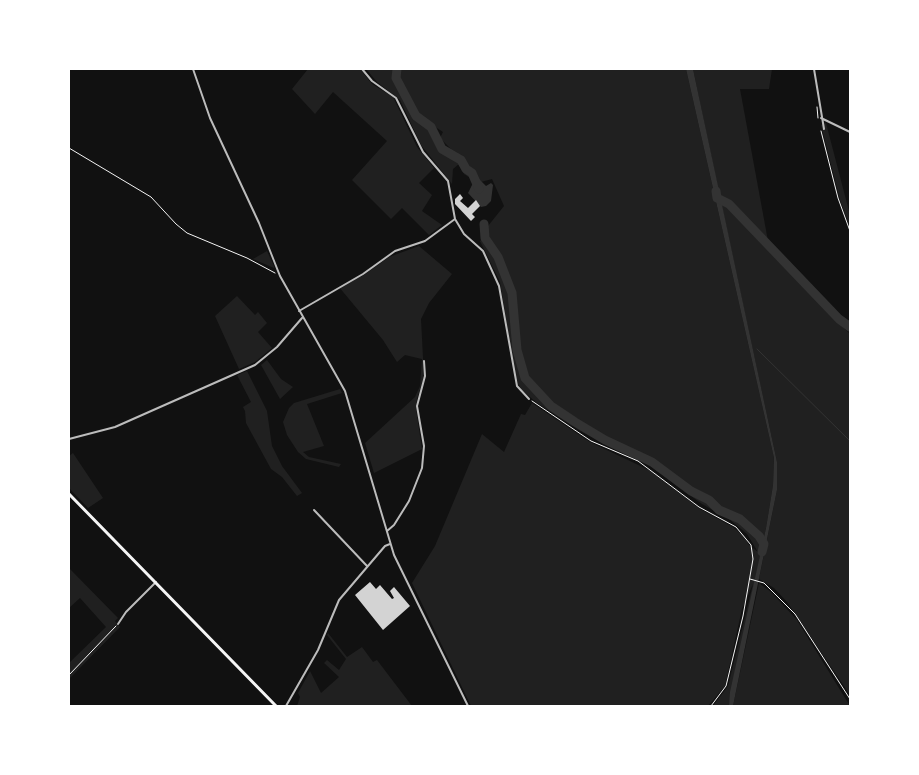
<!DOCTYPE html>
<html>
<head>
<meta charset="utf-8">
<style>
  body { margin:0 }
  #map { position:relative; width:919px; height:775px; overflow:hidden; background:#111; font-family:"Fira Sans Condensed",sans-serif }
  canvas { display:block }
  .frame { position:absolute; inset:0; border:70px solid #fff; pointer-events:none }
</style>
</head>
<body>
<div id="map">
<canvas width="919" height="775"></canvas>
<div class="frame"></div>
</div>
<script>
const g = document.querySelector('canvas').getContext('2d');
g.lineJoin = 'round';
function fillPath(path, color) {
  g.fillStyle = color;
  g.fill(path, 'evenodd');
}
function shape(rows) {
  const path = new Path2D();
  for (const r of rows) {
    path.moveTo(r[0], r[1]);
    for (let i = 2; i < r.length; i += 2) path.lineTo(r[i], r[i + 1]);
  }
  return path;
}
function stroke(path, color, width, dash) {
  g.strokeStyle = color;
  g.lineWidth = width;
  g.lineCap = dash ? 'butt' : 'round';
  g.setLineDash(dash || []);
  g.stroke(path);
}
fillPath(shape([
  [308,69,360,69,372,84,393,97,417,147,434,168,419,183,432,195,422,211,442,225,429,235,402,208,391,219,352,180,387,141,333,92,315,114,292,89],
  [366,69,686,69,774,458,773,485,766,528,729,706,713,706,728,686,753,584,742,609,725,686,708,706,471,706,412,583,435,546,482,434,504,452,521,414,525,415,532,403,590,442,651,471,700,509,733,527,744,536,749,545,758,552,747,534,729,519,702,504,652,467,580,431,537,403,522,390,518,384,514,369,500,282,480,241,487,236,488,226,504,206,492,179,481,182,477,178,475,181,464,174,459,164,453,169,452,184,421,145,400,100,377,82],
  [417,115,443,132,440,138,451,149,463,156,459,162,450,157,449,149,433,138,424,123,416,119],
  [693,69,772,69,769,89,740,89,768,241,730,201,720,198],
  [826,123,850,215,850,227,840,200,821,125],
  [721,202,734,212,757,239,850,334,850,695,787,602,774,588,759,579,777,490,777,462],
  [419,246,452,274,429,303,421,319,424,377,417,399,416,409,422,449,374,473,365,443,415,397,420,386,422,359,405,355,397,362,383,340,339,287,364,275,389,257],
  [267,251,274,266,274,268,253,259],
  [237,296,255,315,258,312,267,323,258,332,272,348,255,362,239,369,215,316],
  [267,360,281,379,293,387,280,399,261,365],
  [247,371,267,411,272,446,282,466,302,493,297,496,282,477,271,469,246,423,245,411,243,407,251,402,237,375],
  [340,389,342,393,307,404,324,446,303,452,309,457,341,464,339,467,306,459,298,452,287,435,283,422,289,408,294,403],
  [73,453,103,498,88,508,69,488,69,456],
  [69,568,118,618,115,621,120,627,69,679,69,663,106,627,80,598,69,608],
  [759,583,771,592,797,620,850,706,733,706],
  [328,633,347,657,362,647,373,662,377,660,412,706,297,706,300,697,298,693,310,671,321,693,339,677,324,663,327,660,339,670,346,659,327,635]
]), '#202020');
fillPath(shape([
  [686,69,693,69,777,462,777,490,733,706,729,706,730,692,766,528,773,485,774,458],
  [478,178,486,186,491,183,493,185,491,201,486,206,481,207,468,193,475,179]
]), '#333');
stroke(shape([
  [757,349,850,441]
]), '#333', 1);
stroke(shape([
  [397,69,396,78,416,116,431,127,442,149,461,160,466,169,472,173,479,189],
  [716,191,717,198,729,204,839,319,850,327],
  [484,224,485,238,498,257,512,293,517,350,525,378,551,406,575,422,605,440,652,462,691,491,709,500,719,510,740,519,759,536,764,544,762,552]
]), '#333', 9);
fillPath(shape([
  [460,194,463,198,460,201,468,208,476,200,480,206,472,214,475,217,471,221,455,204,455,199],
  [370,582,376,589,380,585,392,599,394,598,390,591,394,587,410,606,383,630,355,595]
]), '#d3d3d3');
stroke(shape([
  [817,107,818,118],
  [821,131,838,198,850,231],
  [69,148,151,197,176,224,187,233,247,258,275,273],
  [532,401,591,441,638,461,699,507,736,527,751,545,753,559,743,616,726,686,711,706],
  [750,579,764,583,795,614,850,699],
  [69,675,116,626]
]), '#f5f5f5', 1);
stroke(shape([
  [193,69,210,118,259,223,280,276,345,391,394,555,468,706],
  [362,69,372,81,396,98,423,152,448,181,455,219,464,234,483,251,499,286,517,386,529,399],
  [814,69,824,129],
  [821,118,850,132],
  [299,311,363,274,395,251,425,241,455,219],
  [69,439,115,427,255,365,277,347,302,318],
  [314,510,367,566],
  [387,531,394,525,409,501,422,468,424,446,417,406,425,376,424,361],
  [118,624,126,612,156,582],
  [286,706,318,650,339,600,385,546,390,544]
]), '#bcbcbc', 2);
stroke(shape([
  [69,494,276,706]
]), '#f5f5f5', 3);
</script>
</body>
</html>
